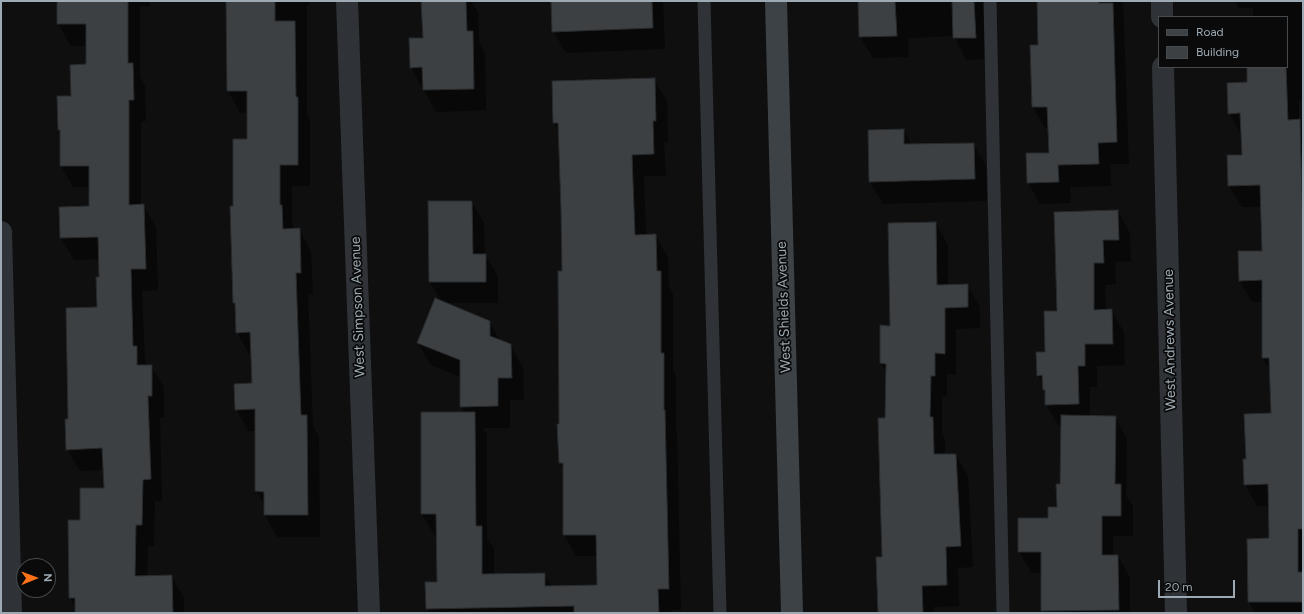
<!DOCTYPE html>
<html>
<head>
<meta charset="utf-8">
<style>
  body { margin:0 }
  #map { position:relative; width:1304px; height:614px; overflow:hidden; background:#0f0f10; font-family:Figtree,sans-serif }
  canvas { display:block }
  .frame { position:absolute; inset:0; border:2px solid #9eaab3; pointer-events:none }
  .legend { position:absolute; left:1158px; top:16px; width:130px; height:52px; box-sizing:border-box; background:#0a0a0b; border:1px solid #454a4e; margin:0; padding:5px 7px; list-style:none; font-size:12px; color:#9eaab3 }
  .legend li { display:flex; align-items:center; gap:8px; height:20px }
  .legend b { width:20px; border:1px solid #454a4e }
  .north { position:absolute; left:16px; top:558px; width:40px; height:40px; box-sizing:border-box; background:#0a0a0b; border:1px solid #454a4e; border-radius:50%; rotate:89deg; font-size:11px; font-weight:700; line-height:16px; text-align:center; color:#9eaab3 }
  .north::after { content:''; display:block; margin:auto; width:14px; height:18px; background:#ff7218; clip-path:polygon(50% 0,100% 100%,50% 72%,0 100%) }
  .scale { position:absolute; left:1158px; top:580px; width:77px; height:18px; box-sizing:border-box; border:2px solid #9eaab3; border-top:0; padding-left:5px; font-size:12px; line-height:14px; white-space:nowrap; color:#9eaab3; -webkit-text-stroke:3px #0a0a0b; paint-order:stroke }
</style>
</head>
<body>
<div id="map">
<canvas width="1304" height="614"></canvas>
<div class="frame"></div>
<ul class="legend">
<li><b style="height:5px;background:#3d4246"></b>Road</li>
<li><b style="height:11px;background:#3c4043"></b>Building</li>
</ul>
<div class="north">N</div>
<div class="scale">20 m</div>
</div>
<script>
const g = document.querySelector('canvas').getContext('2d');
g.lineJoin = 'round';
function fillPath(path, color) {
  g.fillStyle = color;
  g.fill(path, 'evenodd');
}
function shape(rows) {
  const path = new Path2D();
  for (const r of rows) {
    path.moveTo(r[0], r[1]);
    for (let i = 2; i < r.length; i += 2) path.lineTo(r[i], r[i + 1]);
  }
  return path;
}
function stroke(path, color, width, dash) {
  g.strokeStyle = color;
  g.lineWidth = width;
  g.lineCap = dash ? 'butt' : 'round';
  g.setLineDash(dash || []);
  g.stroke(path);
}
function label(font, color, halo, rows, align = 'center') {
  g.font = font + ' Figtree,sans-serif';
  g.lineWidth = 3.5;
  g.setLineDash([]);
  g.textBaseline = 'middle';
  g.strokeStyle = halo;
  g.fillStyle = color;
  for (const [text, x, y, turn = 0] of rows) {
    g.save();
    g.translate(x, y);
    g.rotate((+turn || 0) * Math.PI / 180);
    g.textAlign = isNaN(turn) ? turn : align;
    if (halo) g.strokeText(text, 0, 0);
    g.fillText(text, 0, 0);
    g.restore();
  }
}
fillPath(shape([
  [58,1,150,1,150,7,140,6,140,77,145,86,146,121,141,122,141,205,143,205,156,227,158,290,142,291,145,361,147,366,151,366,164,387,164,417,160,417,162,501,155,501,154,546,148,546,147,577,171,576,184,598,184,613,76,613,76,609,70,598,69,521,81,521,105,489,104,470,80,471,67,449,69,420,98,308,100,278,100,259,74,260,61,238,60,208,90,207,90,187,73,187,61,166,61,132,59,129,87,65,87,46,71,46,58,24],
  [227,1,309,1,309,6,307,5,307,115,310,120,310,186,292,186,292,224,294,229,299,229,311,251,313,294,308,294,313,426,319,437,320,537,277,537,265,515,265,506,256,491,256,431,248,431,236,409,253,384,252,354,249,354,237,332,236,307,234,303,231,207,234,207,248,140,248,112,240,113,228,91],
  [422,1,504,1,504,2,472,2,478,12,479,42,485,53,486,110,436,112,411,67,424,39],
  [552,1,663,1,665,49,566,53,553,31],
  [859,1,986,1,988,59,966,60,954,36,908,38,909,57,873,58,860,37],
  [1038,1,1123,1,1129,164,1110,164,1111,186,1070,187,1071,203,1040,204,1028,182,1050,154,1049,128,1045,128,1033,107,1039,46],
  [1235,1,1303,1,1303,100,1299,100,1299,121,1303,127,1303,613,1255,613,1249,602,1248,540,1270,539,1269,506,1257,506,1245,485,1247,460,1272,414,1270,370,1263,358,1263,302,1252,302,1240,281,1263,252,1262,207,1242,207,1229,186,1243,156,1241,135,1229,113,1248,83,1248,67,1287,67,1287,17,1253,17,1253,8,1239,8],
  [654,80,667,101,668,142,664,142,666,176,644,176,646,236,655,235,668,257,669,286,673,294,673,370,676,376,676,431,677,433,681,610,670,611,670,613,429,613,427,609,438,583,437,536,435,536,422,514,422,413,465,413,461,406,461,377,431,365,418,343,442,302,430,282,472,202,484,223,485,255,498,276,498,303,445,303,489,321,500,341,510,345,523,367,524,400,510,400,510,428,483,428,487,434,487,538,494,548,494,575,544,574,552,587,598,586,597,556,576,556,564,535,564,470,560,463,563,272,559,132,554,123],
  [903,130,912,145,973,144,986,165,987,201,883,204,870,182,869,131],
  [1118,211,1130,233,1131,261,1115,262,1116,284,1105,285,1106,310,1111,310,1124,332,1125,365,1097,366,1097,387,1090,387,1090,417,1115,417,1127,439,1126,496,1133,506,1133,536,1113,536,1113,556,1118,556,1130,577,1130,613,1043,613,1042,610,1042,573,1032,573,1019,552,1058,508,1061,485,1062,426,1059,426,1046,405,1046,394,1044,386,1038,375,1058,312],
  [936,223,948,245,948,286,967,285,980,307,980,328,956,329,956,375,947,374,947,397,942,396,942,434,945,439,945,455,956,455,968,476,973,567,958,568,959,606,934,607,934,613,879,613,883,558,887,373,881,363,891,327],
  [932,419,934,421,935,459,933,459]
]), '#0007');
const building = shape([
  [57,1,128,1,128,63,133,63,134,100,129,100,129,205,144,204,146,269,131,269,133,346,137,346,137,365,152,365,152,396,148,396,151,479,143,480,142,525,136,525,135,576,172,575,173,613,75,613,75,598,69,598,68,520,80,520,80,488,104,488,102,448,66,450,65,419,68,419,66,308,97,307,96,277,99,277,98,237,60,238,59,207,89,206,89,166,60,166,60,130,58,130,57,96,71,96,70,65,86,64,86,24,57,24,57,1],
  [226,1,275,1,275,21,295,21,296,97,298,97,298,165,280,165,280,205,282,205,283,229,300,228,301,273,296,273,301,415,307,415,308,515,264,515,264,492,255,491,255,409,235,410,234,384,252,383,250,332,236,333,235,303,233,303,230,206,233,206,233,139,247,139,247,91,227,91,226,1],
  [421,1,466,1,467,31,473,31,474,89,423,90,422,67,410,68,409,38,423,38,421,1],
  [551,1,652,1,653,28,552,32,551,1],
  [858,1,895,1,897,36,859,37,858,1],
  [952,1,974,1,976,38,953,38,952,1],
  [1037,1,1099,1,1099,3,1113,3,1117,142,1098,143,1099,164,1058,165,1059,182,1027,183,1026,153,1049,153,1047,107,1032,107,1030,45,1038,45,1037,1],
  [1247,67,1286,67,1288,120,1300,119,1303,237,1303,529,1298,529,1298,572,1303,572,1303,602,1248,602,1247,539,1269,538,1268,484,1244,485,1243,459,1246,459,1244,414,1271,413,1269,358,1262,358,1262,280,1239,281,1238,251,1262,251,1260,185,1228,186,1227,155,1242,155,1240,113,1228,114,1227,83,1247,82,1247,67],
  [655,78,656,121,653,121,654,154,632,155,635,235,656,234,657,271,661,271,661,353,664,353,664,410,665,410,669,589,658,589,659,613,574,613,574,606,426,609,425,582,437,582,436,514,421,514,421,412,475,412,476,526,482,526,482,574,545,573,545,586,597,585,596,535,563,535,563,463,559,463,557,424,559,424,558,271,562,271,561,209,558,123,553,123,552,81,655,78],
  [904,129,904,144,974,143,975,179,869,182,868,130,904,129],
  [428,201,472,201,473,254,486,254,486,282,429,282,428,201],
  [1118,210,1119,240,1103,240,1104,263,1094,263,1094,310,1112,309,1113,344,1085,344,1085,366,1078,366,1079,404,1045,405,1045,390,1043,390,1042,375,1037,376,1036,352,1045,352,1044,311,1057,311,1054,212,1118,210],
  [936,222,937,285,968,284,968,307,945,308,945,354,935,353,935,376,931,376,930,417,933,417,934,454,956,454,961,546,946,547,947,585,922,586,923,613,878,613,876,557,882,557,878,418,885,418,886,364,880,363,880,325,890,326,888,223,936,222],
  [435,298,490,321,490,336,511,344,512,378,498,378,498,406,460,407,460,360,417,343,435,298],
  [1061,415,1116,416,1115,484,1121,484,1121,516,1102,516,1102,555,1118,555,1119,610,1041,611,1041,552,1018,552,1018,518,1048,518,1048,507,1057,507,1056,484,1060,484,1061,415]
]);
fillPath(building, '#3c4043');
stroke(building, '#282a2c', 1);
stroke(shape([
  [704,1,720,613],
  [990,1,1003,613]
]), '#2f3236', 13);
stroke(shape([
  [347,1,369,613],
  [1162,1,1162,17],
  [1163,67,1176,613],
  [1,232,11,613]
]), '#2f3236', 22);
stroke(shape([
  [776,1,792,613]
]), '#3d4246', 22);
label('14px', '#9eaab3', '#0a0a0b', [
  ["West Simpson Avenue",358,307,-92],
  ["West Shields Avenue",784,307,-92],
  ["West Andrews Avenue",1170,340,-91]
]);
</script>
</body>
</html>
